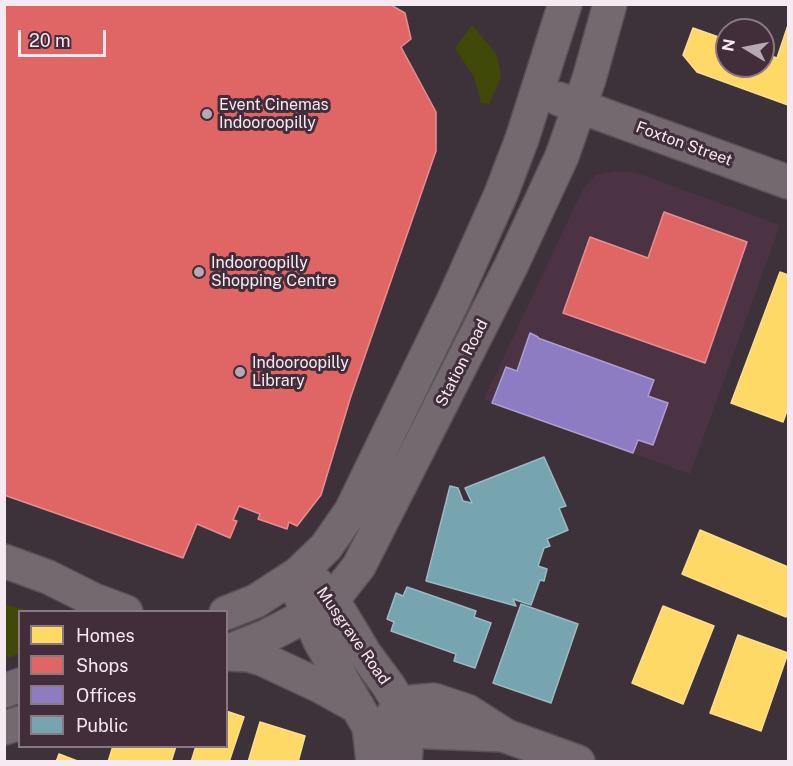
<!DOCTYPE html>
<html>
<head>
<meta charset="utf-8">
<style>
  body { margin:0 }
  #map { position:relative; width:793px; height:766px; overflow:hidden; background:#3d3239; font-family:"Public Sans",sans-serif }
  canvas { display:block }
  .frame { position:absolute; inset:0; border:6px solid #f7e9f1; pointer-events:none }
  .legend { position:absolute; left:18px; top:610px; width:210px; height:138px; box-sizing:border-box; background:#422d3a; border:2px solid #8a7883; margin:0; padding:8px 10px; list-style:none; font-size:18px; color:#f7e9f1 }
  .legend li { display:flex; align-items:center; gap:12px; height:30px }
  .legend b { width:30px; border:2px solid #8a7883 }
  .north { position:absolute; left:715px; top:18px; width:60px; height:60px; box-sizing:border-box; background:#422d3a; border:2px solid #8a7883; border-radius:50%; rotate:280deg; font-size:16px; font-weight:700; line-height:24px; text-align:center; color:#f7e9f1 }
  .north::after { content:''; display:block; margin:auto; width:21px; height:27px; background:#b6a9b1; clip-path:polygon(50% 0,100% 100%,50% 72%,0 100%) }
  .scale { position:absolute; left:18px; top:30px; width:88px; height:27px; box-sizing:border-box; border:3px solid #f7e9f1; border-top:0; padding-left:8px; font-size:18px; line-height:21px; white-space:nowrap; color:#f7e9f1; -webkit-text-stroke:4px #422d3a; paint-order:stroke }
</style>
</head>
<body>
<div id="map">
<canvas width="793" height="766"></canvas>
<div class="frame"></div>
<ul class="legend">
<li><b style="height:16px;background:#ffd966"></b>Homes</li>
<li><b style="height:16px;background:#e06666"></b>Shops</li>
<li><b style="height:16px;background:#8e7cc3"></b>Offices</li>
<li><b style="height:16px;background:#76a5af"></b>Public</li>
</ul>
<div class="north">N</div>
<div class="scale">20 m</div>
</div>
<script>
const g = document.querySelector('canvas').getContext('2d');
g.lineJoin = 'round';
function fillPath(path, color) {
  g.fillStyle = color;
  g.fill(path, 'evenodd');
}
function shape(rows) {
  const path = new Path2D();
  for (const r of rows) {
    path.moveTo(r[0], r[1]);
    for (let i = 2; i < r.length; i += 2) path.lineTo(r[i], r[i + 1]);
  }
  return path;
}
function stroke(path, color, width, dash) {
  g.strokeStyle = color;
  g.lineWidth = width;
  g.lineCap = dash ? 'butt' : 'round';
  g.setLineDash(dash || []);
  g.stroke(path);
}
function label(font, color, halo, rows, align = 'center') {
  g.font = font + ' "Public Sans",sans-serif';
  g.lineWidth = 6;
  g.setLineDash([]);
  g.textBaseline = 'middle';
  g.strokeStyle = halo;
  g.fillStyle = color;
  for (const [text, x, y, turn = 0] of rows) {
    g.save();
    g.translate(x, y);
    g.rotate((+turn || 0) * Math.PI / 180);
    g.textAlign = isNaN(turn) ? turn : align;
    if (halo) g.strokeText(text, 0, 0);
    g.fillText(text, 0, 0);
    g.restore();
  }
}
fillPath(shape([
  [614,171,637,173,780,225,690,474,484,399,583,189,596,175]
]), '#4c3343');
fillPath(shape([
  [472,25,497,55,501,77,489,104,481,103,474,77,455,48],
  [4,604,30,611,20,612,19,653,11,657,5,656]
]), '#414909');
const homes = shape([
  [788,25,788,105,697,72,683,55,693,28,727,40,727,66,763,66,763,53,777,58,788,25],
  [780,272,788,275,788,408,783,422,731,403,780,272],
  [700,530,788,567,788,611,786,617,682,574,700,530],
  [663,606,714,626,683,704,632,683,663,606],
  [738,635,788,653,761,731,710,713,738,635],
  [226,711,244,717,229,762,191,762,196,746,226,746,226,711],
  [260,722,305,736,298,762,248,762,260,722],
  [113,746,176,746,171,762,108,762,113,746],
  [59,754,80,762,56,762,59,754]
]);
fillPath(homes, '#ffd966');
stroke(homes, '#fdde90', 1.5);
const shops = shape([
  [4,4,389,4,405,13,411,39,401,47,436,112,436,151,351,396,321,495,297,526,289,522,287,529,258,519,260,514,239,506,233,520,237,521,230,538,197,524,183,558,4,495,4,4],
  [664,212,747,242,705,363,563,313,590,237,648,258,664,212]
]);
fillPath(shops, '#e06666');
stroke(shops, '#e78d90', 1.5);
const offices = shape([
  [530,333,538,337,538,338,654,380,648,396,668,403,653,445,638,440,633,453,492,403,506,367,517,371,530,333]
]);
fillPath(offices, '#8e7cc3');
stroke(offices, '#ae9dd1', 1.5);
const public = shape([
  [544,457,566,506,559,508,568,530,547,539,550,546,544,548,538,566,547,569,544,581,540,580,531,605,513,599,516,606,426,581,450,486,458,488,463,501,472,503,465,488,544,457],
  [407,587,476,611,474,617,491,623,475,668,454,661,456,654,391,631,394,622,387,619,396,593,403,596,407,587],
  [521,604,578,624,551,703,493,683,521,604]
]);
fillPath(public, '#76a5af');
stroke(public, '#9db9c3', 1.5);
const minor = shape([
  [559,99,788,182],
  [4,561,48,577,94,600,126,612],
  [316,583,332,599,365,654,388,685,401,706,408,726,405,762],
  [300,595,320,641,369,727,373,762],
  [226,613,256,601,299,573,326,547,351,511,453,301,501,194,522,139,565,4],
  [226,652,267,636,317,610,337,594,359,566,512,264,562,156,589,79,610,4],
  [226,654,248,655,262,659,320,686,358,707],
  [4,691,20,685],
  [386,725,428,732,502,735],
  [4,728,20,723],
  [376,762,387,725,397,708,412,702,434,700,467,711,506,736,578,762]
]);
stroke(minor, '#5a5057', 36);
stroke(minor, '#73696f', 33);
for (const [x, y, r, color] of [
  [207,114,6,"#b6a9b1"],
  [199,272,6,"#b6a9b1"],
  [240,372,6,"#b6a9b1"]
]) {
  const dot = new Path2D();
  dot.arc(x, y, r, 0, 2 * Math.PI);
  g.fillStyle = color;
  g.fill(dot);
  stroke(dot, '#422d3a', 2);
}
label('16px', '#f7e9f1', '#422d3a', [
  ["Event Cinemas",219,105],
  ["Indooroopilly",219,123],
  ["Indooroopilly",211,263],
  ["Shopping Centre",211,281],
  ["Indooroopilly",252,363],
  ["Library",252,381]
], 'left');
label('16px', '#f7e9f1', '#422d3a', [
  ["Foxton Street",684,144,20],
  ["Station Road",462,363,-63],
  ["Musgrave Road",353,636,55]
]);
</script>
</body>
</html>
